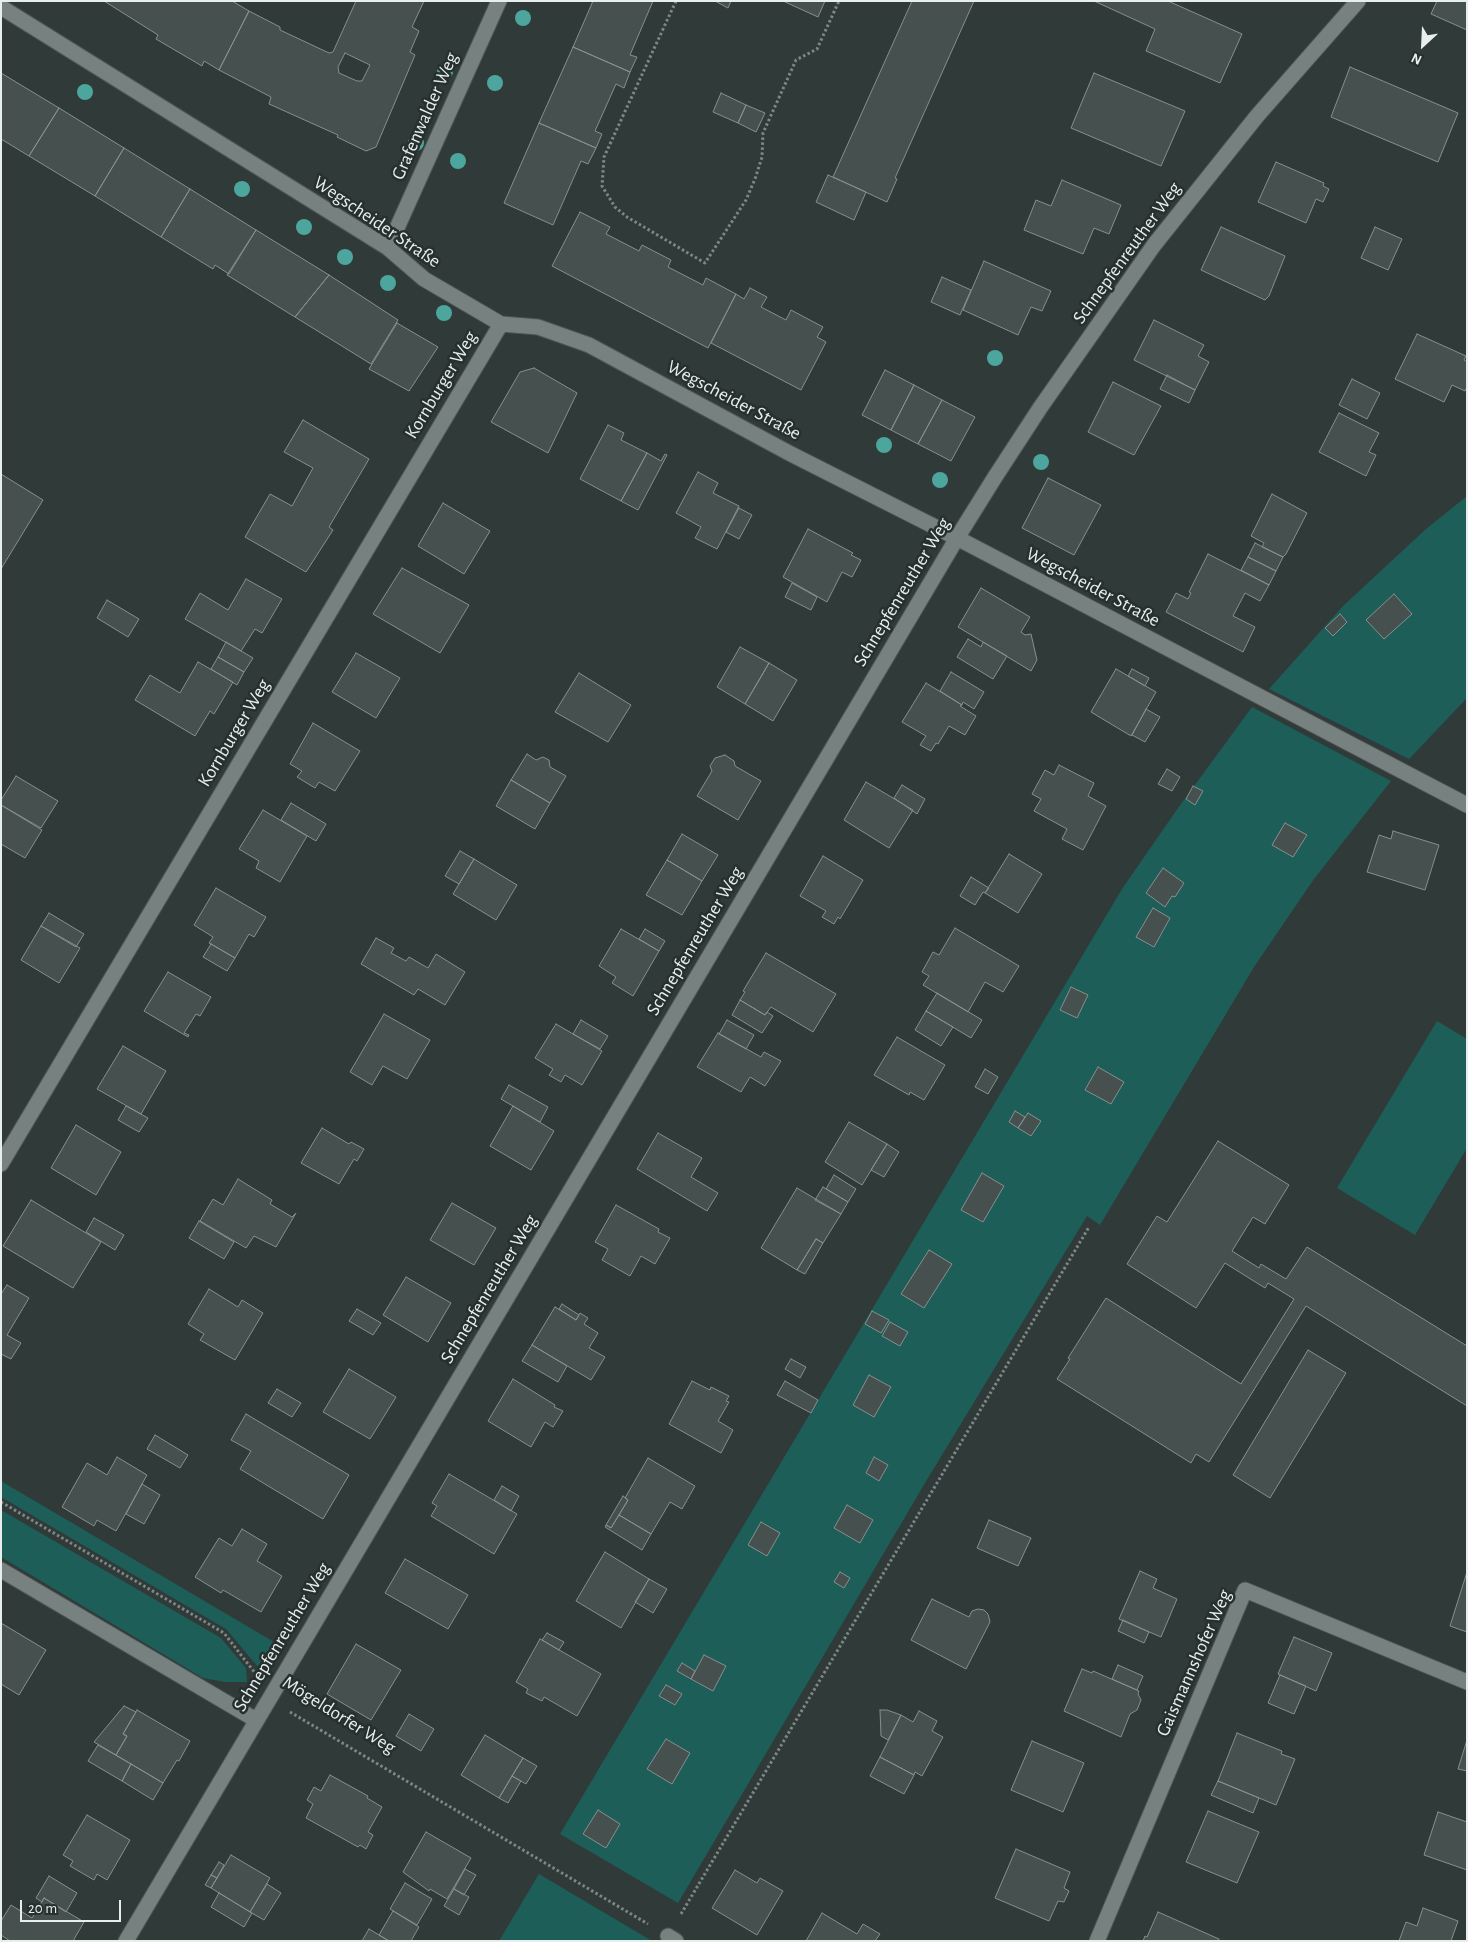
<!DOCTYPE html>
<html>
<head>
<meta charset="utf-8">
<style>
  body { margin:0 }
  #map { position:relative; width:1468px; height:1942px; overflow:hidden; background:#303a39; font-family:"Alegreya Sans",sans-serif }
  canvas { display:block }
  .frame { position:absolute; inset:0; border:2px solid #e8eeed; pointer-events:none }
  .north { position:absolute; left:1398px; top:20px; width:50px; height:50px; -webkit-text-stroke:4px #26302f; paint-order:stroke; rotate:205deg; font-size:14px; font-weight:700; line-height:20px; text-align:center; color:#e8eeed }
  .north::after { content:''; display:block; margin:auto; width:18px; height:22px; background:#e8eeed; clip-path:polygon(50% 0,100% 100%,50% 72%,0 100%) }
  .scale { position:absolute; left:20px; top:1900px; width:101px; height:22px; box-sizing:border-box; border:2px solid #e8eeed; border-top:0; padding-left:6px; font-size:15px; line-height:18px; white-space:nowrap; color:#e8eeed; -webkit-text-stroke:4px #26302f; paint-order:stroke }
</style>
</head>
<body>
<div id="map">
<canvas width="1468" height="1942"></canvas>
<div class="frame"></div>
<div class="north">N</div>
<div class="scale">20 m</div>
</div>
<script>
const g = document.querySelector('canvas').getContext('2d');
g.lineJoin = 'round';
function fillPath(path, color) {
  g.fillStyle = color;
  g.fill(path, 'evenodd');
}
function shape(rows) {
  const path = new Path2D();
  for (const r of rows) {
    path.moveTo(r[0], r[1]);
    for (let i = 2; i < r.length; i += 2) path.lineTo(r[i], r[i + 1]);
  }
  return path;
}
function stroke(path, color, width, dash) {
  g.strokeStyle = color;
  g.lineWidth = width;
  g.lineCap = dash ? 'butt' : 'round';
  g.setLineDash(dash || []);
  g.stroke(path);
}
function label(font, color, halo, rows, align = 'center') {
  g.font = font + ' "Alegreya Sans",sans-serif';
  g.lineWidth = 5;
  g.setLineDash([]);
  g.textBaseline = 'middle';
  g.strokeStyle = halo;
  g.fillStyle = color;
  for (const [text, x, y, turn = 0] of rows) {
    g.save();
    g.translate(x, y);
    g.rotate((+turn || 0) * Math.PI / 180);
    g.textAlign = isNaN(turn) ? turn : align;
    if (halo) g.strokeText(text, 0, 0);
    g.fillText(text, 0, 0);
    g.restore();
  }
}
fillPath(shape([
  [1467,496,1467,698,1409,759,1269,689,1343,606,1426,529],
  [1252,707,1391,781,1314,879,1254,967,1100,1225,1087,1216,925,1483,678,1903,560,1834,1122,889,1178,808],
  [1437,1021,1467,1039,1467,1148,1415,1235,1337,1188],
  [1,1481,274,1642,258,1667,226,1629,1,1497],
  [1,1510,221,1638,246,1668,247,1682,225,1682,203,1678,1,1557],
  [539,1874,652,1941,499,1941]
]), '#1d5e59');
const building = shape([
  [104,1,232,1,249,11,219,70,204,61,202,66,156,39,158,35,104,1],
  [356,1,424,1,412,27,419,31,410,52,415,55,376,147,366,151,337,137,338,135,269,104,271,97,219,70,249,11,280,27,280,30,329,53,333,52,356,1],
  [345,53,370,65,362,81,357,81,339,73,338,67,345,53],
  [593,1,653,1,630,55,637,57,630,72,573,47,593,1],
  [715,1,731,1,728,8,715,1],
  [783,1,825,1,818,17,783,1],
  [912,1,974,1,895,178,897,179,887,202,833,177,912,1],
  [1094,1,1168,1,1242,34,1220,83,1146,51,1155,29,1094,1],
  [1437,1,1467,1,1467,30,1431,14,1437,1],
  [573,47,630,72,624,88,616,84,595,131,602,134,596,148,539,123,573,47],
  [1350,67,1458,113,1438,162,1331,117,1350,67],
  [1,73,59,108,29,156,1,139,1,73],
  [1094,73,1185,111,1161,166,1071,128,1094,73],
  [721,93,746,105,738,123,713,112,721,93],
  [746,105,765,113,756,132,738,123,746,105],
  [59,108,124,148,95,196,29,156,59,108],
  [539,123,596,148,588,164,581,161,553,225,504,203,539,123],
  [124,148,190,189,161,237,95,196,124,148],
  [1276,162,1324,183,1323,186,1329,189,1323,202,1316,199,1306,223,1258,202,1276,162],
  [828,175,866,192,854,220,816,202,828,175],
  [1062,180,1121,205,1109,234,1094,228,1083,254,1024,230,1036,200,1051,206,1062,180],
  [190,189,256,230,229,274,215,265,213,269,161,237,190,189],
  [580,212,610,227,606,234,639,251,642,245,671,260,668,267,703,285,706,278,736,294,708,348,552,266,580,212],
  [1221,227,1285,256,1269,296,1265,300,1201,270,1221,227],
  [1375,227,1402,239,1388,270,1361,258,1375,227],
  [256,230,329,275,295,317,227,275,256,230],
  [984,261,1051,291,1042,311,1031,307,1018,335,963,310,984,261],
  [329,275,398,320,371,364,295,317,329,275],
  [942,277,971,290,960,315,931,302,942,277],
  [750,288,767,297,761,307,786,320,791,310,823,327,817,337,826,342,801,390,711,343,736,294,744,299,750,288],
  [1154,320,1204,345,1198,356,1209,362,1195,390,1134,360,1154,320],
  [397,323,438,347,409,391,369,369,397,323],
  [1417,334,1466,356,1464,360,1467,362,1467,387,1465,391,1452,385,1444,402,1395,379,1417,334],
  [534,368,577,393,548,453,491,422,520,372,534,368],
  [885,370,914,385,891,430,862,415,885,370],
  [1167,375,1195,390,1189,403,1160,389,1167,375],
  [1352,379,1380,393,1367,419,1339,405,1352,379],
  [1113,382,1161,406,1134,455,1088,432,1113,382],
  [914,385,942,400,918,444,891,430,914,385],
  [942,400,975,417,951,461,918,444,942,400],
  [1339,413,1379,433,1369,452,1376,455,1366,476,1319,452,1339,413],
  [303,420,369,459,329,527,333,530,306,572,245,537,270,494,292,506,313,468,284,452,303,420],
  [608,425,624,433,621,440,647,453,621,501,580,479,608,425],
  [647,453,661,461,665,454,667,455,638,510,621,501,647,453],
  [698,472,718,483,713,493,739,506,717,549,695,538,701,527,676,513,698,472],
  [1,474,43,500,1,569,1,474],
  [1048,478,1101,505,1074,555,1022,528,1048,478],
  [1272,494,1307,513,1286,554,1283,557,1262,547,1264,543,1251,536,1272,494],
  [443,503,490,531,464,574,418,546,443,503],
  [739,508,752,515,739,539,726,532,739,508],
  [808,529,853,553,851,555,861,560,852,577,842,572,827,602,783,577,808,529],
  [1255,543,1283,557,1276,571,1248,557,1255,543],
  [1208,554,1269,585,1260,601,1245,593,1233,616,1255,627,1243,652,1166,612,1176,593,1188,599,1191,593,1189,592,1208,554],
  [1248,557,1276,571,1269,585,1241,570,1248,557],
  [402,568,469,605,440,653,373,614,402,568],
  [246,579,282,599,262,633,255,629,241,651,185,619,200,593,228,610,246,579],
  [792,583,817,597,811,610,785,597,792,583],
  [981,588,1030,617,1021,632,1025,635,1031,634,1037,660,1031,671,958,627,981,588],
  [1394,594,1412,614,1384,639,1366,620,1394,594],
  [107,600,139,619,128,637,97,618,107,600],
  [1340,614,1347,622,1333,636,1325,628,1340,614],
  [968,639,981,647,983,642,1007,656,993,679,957,657,968,639],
  [226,642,253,658,244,672,218,657,226,642],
  [740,647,769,663,745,704,717,687,740,647],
  [356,653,400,678,376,718,332,692,356,653],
  [218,657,244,672,237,685,211,669,218,657],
  [198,662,233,682,214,714,210,711,195,736,135,700,150,675,180,693,198,662],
  [769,663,797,680,773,721,745,704,769,663],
  [1116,669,1156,692,1131,736,1091,712,1116,669],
  [1132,669,1149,678,1145,686,1128,676,1132,669],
  [951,672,984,692,974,709,963,702,962,705,940,691,951,672],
  [579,673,631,705,608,742,555,712,579,673],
  [926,683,962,705,960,706,976,716,965,735,949,726,938,744,936,743,931,751,920,745,926,736,902,722,926,683],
  [1146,709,1160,717,1145,742,1132,735,1146,709],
  [313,723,360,751,335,791,319,782,315,788,297,777,302,771,290,764,313,723],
  [527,754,536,760,543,757,549,760,550,767,566,776,550,803,511,780,527,754],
  [725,755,734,761,735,766,761,781,738,820,697,796,712,771,710,766,715,758,725,755],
  [1059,765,1094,783,1088,796,1106,806,1083,850,1062,839,1067,829,1034,811,1041,799,1032,794,1045,770,1054,775,1059,765],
  [1167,769,1180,777,1172,791,1158,784,1167,769],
  [16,776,58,801,41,828,1,805,1,800,16,776],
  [511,780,550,803,535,829,496,806,511,780],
  [866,782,913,810,889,848,844,820,866,782],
  [902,785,925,799,917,814,894,798,902,785],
  [1193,786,1203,791,1195,805,1186,799,1193,786],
  [291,803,326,824,316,841,281,820,291,803],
  [1,805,42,830,25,858,1,844,1,805],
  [263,810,307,836,280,882,256,868,259,861,239,849,263,810],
  [1285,823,1307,835,1293,857,1272,845,1285,823],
  [1393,831,1439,845,1425,890,1367,872,1379,835,1391,839,1393,831],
  [682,834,718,855,702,881,667,860,682,834],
  [460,851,474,859,459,884,445,876,460,851],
  [1009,854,1042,874,1018,913,985,893,1009,854],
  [823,856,863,880,840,919,838,917,834,924,822,917,826,911,800,896,823,856],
  [474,859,517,885,496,920,453,894,474,859],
  [667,860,702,881,682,915,646,895,667,860],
  [1163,868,1184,883,1175,897,1172,896,1165,907,1146,893,1163,868],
  [971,877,989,888,985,893,983,892,975,905,960,896,971,877],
  [216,888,266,917,254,937,249,934,235,958,211,944,209,943,213,937,194,925,216,888],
  [1153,908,1170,918,1154,947,1136,937,1153,908],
  [49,913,84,934,76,947,41,926,49,913],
  [41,926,80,948,59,983,21,960,41,926],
  [955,928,1019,966,1003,992,985,982,968,1012,923,985,929,976,922,972,933,952,939,955,955,928],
  [621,929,659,951,633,996,612,983,616,977,599,966,621,929],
  [645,929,665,941,659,951,639,939,645,929],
  [376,938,394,948,391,953,406,961,409,957,428,968,436,954,465,972,445,1005,418,989,414,995,361,964,376,938],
  [211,944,235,958,227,971,203,957,211,944],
  [766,953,836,994,813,1032,771,1007,765,1015,740,1000,745,992,743,991,766,953],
  [168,972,211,997,200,1016,196,1014,184,1033,189,1035,188,1037,144,1011,168,972],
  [1071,987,1088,995,1077,1018,1060,1010,1071,987],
  [937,993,982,1020,971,1038,926,1011,937,993],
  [740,1000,765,1015,767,1012,773,1016,762,1033,732,1015,740,1000],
  [926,1011,953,1027,941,1046,915,1030,926,1011],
  [384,1014,430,1040,407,1079,383,1066,372,1085,350,1072,384,1014],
  [581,1020,608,1036,600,1049,573,1034,581,1020],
  [727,1020,754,1035,746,1049,719,1034,727,1020],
  [556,1024,602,1051,582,1085,565,1075,561,1082,549,1075,553,1069,535,1058,556,1024],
  [718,1033,761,1057,764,1052,781,1061,765,1086,750,1077,741,1092,697,1067,718,1033],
  [897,1037,945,1065,924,1100,910,1092,909,1095,874,1075,897,1037],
  [123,1046,166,1071,141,1114,97,1089,123,1046],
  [1098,1067,1124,1082,1111,1104,1085,1090,1098,1067],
  [985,1069,998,1077,988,1094,975,1087,985,1069],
  [509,1085,548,1107,540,1122,501,1099,509,1085],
  [126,1106,148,1118,139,1132,118,1120,126,1106],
  [513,1106,554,1131,531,1170,490,1146,513,1106],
  [1015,1111,1025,1117,1018,1128,1009,1122,1015,1111],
  [1028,1113,1041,1121,1031,1136,1018,1128,1028,1113],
  [849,1122,887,1144,862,1185,825,1162,849,1122],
  [76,1125,121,1152,96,1195,51,1168,76,1125],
  [322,1128,349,1144,351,1142,364,1149,357,1161,354,1159,339,1184,301,1163,322,1128],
  [658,1133,702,1158,691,1177,718,1193,707,1211,637,1169,658,1133],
  [1218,1141,1289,1185,1265,1224,1253,1217,1232,1251,1259,1268,1261,1264,1286,1279,1307,1247,1467,1346,1467,1406,1306,1306,1209,1462,1196,1454,1191,1463,1057,1379,1070,1359,1068,1358,1106,1298,1241,1384,1294,1299,1268,1283,1265,1288,1225,1263,1196,1308,1127,1264,1157,1216,1167,1222,1218,1141],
  [887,1144,899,1152,884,1177,871,1170,887,1144],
  [982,1173,1004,1186,983,1222,961,1210,982,1173],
  [834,1175,856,1189,848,1202,826,1189,834,1175],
  [238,1179,272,1200,270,1204,292,1217,296,1213,276,1247,254,1236,246,1248,200,1221,213,1199,223,1205,238,1179],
  [823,1187,848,1202,841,1214,815,1200,823,1187],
  [797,1188,841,1214,823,1243,816,1239,797,1270,761,1248,797,1188],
  [31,1200,101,1242,73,1288,3,1246,31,1200],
  [452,1203,496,1228,474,1265,430,1240,452,1203],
  [616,1205,659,1229,658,1232,670,1238,655,1264,641,1256,630,1276,602,1260,608,1249,595,1242,616,1205],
  [94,1218,124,1235,115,1250,86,1232,94,1218],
  [199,1221,234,1242,224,1259,189,1238,199,1221],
  [816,1239,823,1243,805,1274,797,1270,816,1239],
  [929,1250,952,1264,924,1308,901,1294,929,1250],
  [406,1277,451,1303,428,1342,383,1315,406,1277],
  [7,1285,29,1298,7,1335,21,1343,11,1359,1,1354,1,1294,7,1285],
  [209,1289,238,1307,242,1300,263,1313,235,1360,200,1340,204,1334,188,1324,209,1289],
  [562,1304,579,1315,576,1320,559,1309,562,1304],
  [555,1307,576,1320,580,1313,588,1318,584,1324,598,1333,589,1348,605,1357,591,1380,532,1345,555,1307],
  [357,1309,381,1323,373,1335,349,1321,357,1309],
  [872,1311,889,1320,881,1333,865,1324,872,1311],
  [890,1322,908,1332,900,1346,882,1336,890,1322],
  [532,1345,567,1366,558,1382,522,1361,532,1345],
  [1308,1350,1346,1373,1270,1498,1233,1475,1308,1350],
  [791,1359,806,1367,800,1378,785,1369,791,1359],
  [349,1369,396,1397,370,1439,323,1412,349,1369],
  [869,1375,891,1387,874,1417,853,1405,869,1375],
  [513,1379,555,1405,554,1407,563,1411,553,1427,545,1422,531,1447,488,1421,513,1379],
  [692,1381,710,1390,711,1387,729,1396,726,1401,729,1402,718,1421,733,1430,721,1453,669,1424,692,1381],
  [785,1381,818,1400,811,1413,777,1395,785,1381],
  [277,1389,301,1403,292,1417,268,1403,277,1389],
  [246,1414,349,1475,323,1519,240,1469,251,1451,231,1440,246,1414],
  [155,1435,188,1455,180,1468,147,1449,155,1435],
  [117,1457,147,1475,116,1531,97,1520,94,1526,62,1507,87,1463,107,1475,117,1457],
  [874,1457,888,1465,879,1481,866,1473,874,1457],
  [648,1458,695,1486,682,1509,670,1502,651,1534,619,1515,628,1500,625,1498,648,1458],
  [449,1474,517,1514,494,1554,431,1516,437,1506,432,1503,449,1474],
  [142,1484,160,1495,144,1524,126,1514,142,1484],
  [502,1486,519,1496,511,1511,494,1500,502,1486],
  [623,1496,628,1500,611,1528,606,1525,623,1496],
  [847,1505,873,1520,860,1543,834,1528,847,1505],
  [619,1515,651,1534,642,1550,605,1527,606,1525,611,1528,619,1515],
  [989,1520,1031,1538,1018,1566,977,1548,989,1520],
  [761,1522,780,1533,767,1556,748,1545,761,1522],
  [242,1529,267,1544,257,1561,282,1576,261,1612,223,1590,221,1593,195,1577,219,1538,232,1546,242,1529],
  [605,1552,649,1579,621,1628,576,1601,605,1552],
  [405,1559,468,1595,448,1629,385,1593,405,1559],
  [1140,1571,1157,1579,1153,1588,1177,1599,1161,1637,1119,1619,1140,1571],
  [840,1572,850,1578,844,1588,834,1582,840,1572],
  [1467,1572,1467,1632,1450,1626,1467,1572],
  [649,1579,667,1589,653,1613,635,1602,649,1579],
  [932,1599,969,1617,972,1611,978,1609,984,1610,988,1614,990,1622,966,1669,911,1640,932,1599],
  [1123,1620,1149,1632,1144,1643,1118,1631,1123,1620],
  [1,1623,46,1650,19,1695,1,1684,1,1623],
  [547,1633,564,1642,559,1650,542,1640,547,1633],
  [1294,1637,1332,1653,1316,1691,1278,1674,1294,1637],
  [540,1639,601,1674,577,1716,544,1697,542,1701,526,1693,528,1689,516,1682,540,1639],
  [356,1644,401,1670,371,1720,327,1694,356,1644],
  [704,1655,726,1666,713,1691,691,1679,704,1655],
  [682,1663,695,1671,691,1679,677,1671,682,1663],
  [1118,1665,1143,1676,1137,1690,1112,1679,1118,1665],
  [1082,1669,1092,1673,1093,1671,1139,1691,1138,1694,1141,1700,1137,1710,1130,1714,1121,1737,1064,1711,1082,1669],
  [1280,1675,1306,1686,1294,1714,1268,1703,1280,1675],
  [666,1685,682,1694,675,1705,659,1696,666,1685],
  [124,1706,136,1712,123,1734,127,1736,116,1755,94,1742,124,1706],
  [137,1710,190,1741,179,1761,177,1760,163,1783,116,1755,127,1736,123,1734,137,1710],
  [880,1710,887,1710,901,1715,888,1740,881,1736,880,1710],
  [919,1711,937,1721,932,1731,943,1737,922,1776,915,1772,914,1775,880,1757,901,1715,913,1722,919,1711],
  [409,1714,434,1729,421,1751,396,1736,409,1714],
  [1237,1733,1282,1751,1281,1754,1295,1759,1276,1805,1218,1781,1237,1733],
  [485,1735,523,1758,499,1798,461,1775,485,1735],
  [666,1739,690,1753,672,1784,647,1769,666,1739],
  [1467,1740,1467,1771,1458,1769,1467,1740],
  [1032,1741,1084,1763,1063,1812,1011,1790,1032,1741],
  [98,1745,131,1764,122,1781,88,1761,98,1745],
  [880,1757,914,1775,904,1794,870,1776,880,1757],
  [523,1758,537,1766,526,1784,512,1776,523,1758],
  [131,1764,163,1783,153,1800,122,1781,131,1764],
  [330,1775,368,1796,367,1798,382,1807,368,1832,373,1835,366,1849,360,1845,358,1847,306,1818,313,1804,307,1800,314,1787,321,1791,330,1775],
  [512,1776,521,1781,508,1803,499,1798,512,1776],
  [1218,1781,1259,1798,1253,1813,1211,1795,1218,1781],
  [598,1810,620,1824,606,1848,583,1834,598,1810],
  [1208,1811,1259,1832,1237,1883,1186,1862,1208,1811],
  [1438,1812,1467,1822,1467,1870,1424,1855,1438,1812],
  [87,1815,130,1840,107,1880,97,1874,94,1880,70,1866,73,1861,63,1855,87,1815],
  [426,1832,471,1858,447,1899,430,1889,429,1891,403,1872,426,1832],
  [1016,1849,1070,1872,1064,1888,1069,1891,1064,1902,1058,1901,1049,1921,995,1898,1016,1849],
  [231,1855,270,1878,250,1912,211,1888,231,1855],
  [219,1862,224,1865,217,1878,211,1875,219,1862],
  [465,1869,476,1875,464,1895,454,1889,465,1869],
  [735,1870,757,1883,760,1878,783,1891,757,1935,712,1908,735,1870],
  [211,1875,217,1878,211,1888,205,1885,211,1875],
  [49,1876,77,1893,66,1912,44,1898,42,1902,36,1898,49,1876],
  [405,1883,432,1899,417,1925,390,1909,405,1883],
  [267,1884,281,1893,264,1920,250,1912,267,1884],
  [454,1889,469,1897,459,1915,444,1906,454,1889],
  [219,1893,252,1913,244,1927,211,1907,219,1893],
  [44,1898,84,1922,73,1941,10,1941,1,1935,1,1921,11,1905,32,1918,44,1898],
  [1423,1908,1458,1921,1451,1941,1399,1941,1406,1922,1417,1926,1423,1908],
  [393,1911,419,1927,411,1941,389,1941,379,1935,393,1911],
  [1158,1912,1219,1939,1219,1941,1143,1941,1145,1936,1147,1937,1158,1912],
  [822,1913,857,1934,863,1924,880,1934,875,1941,806,1941,822,1913],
  [369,1929,389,1941,362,1941,369,1929]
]);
fillPath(building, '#46504f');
stroke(building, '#85908f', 1);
const minor = shape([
  [1,7,388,248,424,279,501,324,538,327,589,345,789,453,957,538,1467,805],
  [388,248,499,1],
  [1,1164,501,324],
  [1,1570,256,1720],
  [668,1936,676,1941],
  [126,1941,957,538,995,477,1040,408,1154,245,1257,116,1358,1],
  [1097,1941,1245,1590,1467,1682]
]);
stroke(minor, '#4e5655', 17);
stroke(shape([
  [676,1,604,157,602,186,615,207,627,217,705,263,746,200,755,179,762,157,763,133,796,60,817,49,839,1],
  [1,1502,224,1633,255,1673],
  [290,1712,648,1924],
  [681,1914,1089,1227]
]), '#7f8786', 3, [2.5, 2.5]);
stroke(minor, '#768180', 15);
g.fillStyle = '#4ca69e';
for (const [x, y] of [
  [523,18],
  [445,72],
  [495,83],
  [85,92],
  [416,143],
  [458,161],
  [242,189],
  [304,227],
  [345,257],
  [388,283],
  [444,313],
  [995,358],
  [884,445],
  [1041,462],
  [940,480]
]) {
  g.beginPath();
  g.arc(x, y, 8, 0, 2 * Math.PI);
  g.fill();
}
label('19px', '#e8eeed', '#26302f', [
  ["Grafenwalder Weg",425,116,-66],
  ["Wegscheider Straße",377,222,34],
  ["Schnepfenreuther Weg",1127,253,-54],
  ["Kornburger Weg",441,385,-59],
  ["Wegscheider Straße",734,400,28],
  ["Wegscheider Straße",1093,587,28],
  ["Schnepfenreuther Weg",902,592,-59],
  ["Kornburger Weg",234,733,-59],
  ["Schnepfenreuther Weg",695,941,-59],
  ["Schnepfenreuther Weg",489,1289,-59],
  ["Schnepfenreuther Weg",282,1637,-59],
  ["Gaismannshofer Weg",1194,1663,-66],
  ["Mögeldorfer Weg",339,1715,32]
]);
</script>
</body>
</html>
